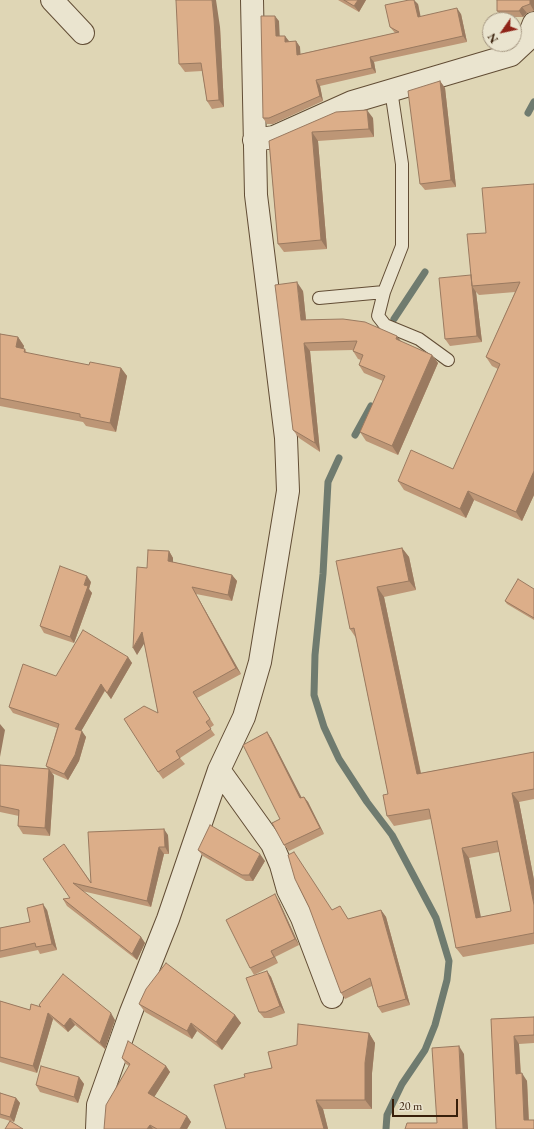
<!DOCTYPE html>
<html>
<head>
<meta charset="utf-8">
<style>
  body { margin:0 }
  #map { position:relative; width:534px; height:1129px; overflow:hidden; background:#dfd6b5; font-family:"EB Garamond",serif }
  canvas { display:block }
  .north { position:absolute; left:482px; top:12px; width:40px; height:40px; box-sizing:border-box; background:#eae4cf; border:1px solid #a39580; border-radius:50%; rotate:236deg; font-size:11px; font-weight:700; line-height:16px; text-align:center; color:#381f0a }
  .north::after { content:''; display:block; margin:auto; width:14px; height:18px; background:#8f2418; clip-path:polygon(50% 0,100% 100%,50% 72%,0 100%) }
  .scale { position:absolute; left:392px; top:1099px; width:66px; height:18px; box-sizing:border-box; border:2px solid #381f0a; border-top:0; padding-left:5px; font-size:12px; line-height:14px; white-space:nowrap; color:#381f0a; -webkit-text-stroke:3px #eae4cf; paint-order:stroke }
</style>
</head>
<body>
<div id="map">
<canvas width="534" height="1129"></canvas>
<div class="north">N</div>
<div class="scale">20 m</div>
</div>
<script>
const g = document.querySelector('canvas').getContext('2d');
g.lineJoin = 'round';
function shape(rows) {
  const path = new Path2D();
  for (const r of rows) {
    path.moveTo(r[0], r[1]);
    for (let i = 2; i < r.length; i += 2) path.lineTo(r[i], r[i + 1]);
  }
  return path;
}
function stroke(path, color, width, dash) {
  g.strokeStyle = color;
  g.lineWidth = width;
  g.lineCap = dash ? 'butt' : 'round';
  g.setLineDash(dash || []);
  g.stroke(path);
}
function fillPath(path, color) {
  g.fillStyle = color;
  g.fill(path, 'evenodd');
}
stroke(shape([
  [528,113,534,102],
  [394,319,425,272],
  [355,435,371,406],
  [339,458,328,482,323,574,315,655,314,695,324,727,339,759,367,802,392,835,436,918,449,961,447,980,435,1025,425,1050,402,1084,387,1115,386,1129]
]), '#6f7b6f', 7);
const service = shape([
  [391,90,402,164,402,246,384,292,378,316,385,325,419,339,448,360],
  [319,298,384,292]
]);
const minor = shape([
  [52,0,83,33],
  [254,140,274,137,352,102,511,55,527,40,534,23],
  [219,770,272,844,281,865,288,890,302,918,332,997],
  [97,1129,98,1105,131,1012,168,919,219,770,244,717,260,662,288,491,286,438,256,195,252,0]
]);
stroke(service, '#624d35', 14);
stroke(minor, '#624d35', 24);
stroke(service, '#eae4cf', 12);
stroke(minor, '#eae4cf', 22);
fillPath(shape([
  [338,0,366,0,359,12],
  [534,0,534,11,527,13,523,17,502,17,497,11],
  [418,4,420,17,461,14,467,42,374,62,376,73,320,86,323,101,273,124,267,124,263,118,279,21,279,36,289,42,296,41,300,47,300,54,395,33,390,27],
  [220,27,224,107,212,109,207,101,202,71,185,72,179,64],
  [440,81,445,88,456,187,425,190,420,184],
  [373,118,374,137,318,141,327,249,284,252,278,244,269,141],
  [534,184,534,495,522,521,474,500,466,518,404,490,398,481,453,469,498,369,492,366,486,357,515,292,479,295,476,292,482,342,450,346,445,339,471,276,486,233],
  [303,291,306,320,401,342,432,355,438,363,398,455,366,441,360,432,383,381,364,373,359,365,361,360,358,359,353,351,353,350,310,351,320,452,299,438,293,430],
  [0,334,18,337,24,346,23,349,25,349,27,353,89,365,121,368,127,376,116,432,86,426,83,422,0,406],
  [402,548,409,557,416,590,384,597,421,773,534,752,534,799,519,802,534,880,534,944,463,957,456,948,431,819,394,826,387,816,388,794,356,638,350,629],
  [499,852,511,911,480,917,469,858],
  [169,551,173,558,173,562,232,575,237,581,232,601,196,594,241,674,197,698,214,725,210,728,215,735,180,758,185,764,163,779,158,772,158,713,144,643,137,655,147,568],
  [91,582,89,589,92,593,74,643,44,633,40,626],
  [534,589,534,620,507,604,505,601],
  [128,657,132,663,111,699,105,691,81,731,86,737,79,761,68,780,52,773,54,776,50,836,23,834,18,826,19,816,0,812,0,765,48,769,46,766,57,728,13,713,9,707,56,676],
  [267,732,271,738,301,798,304,797,308,802,324,834,289,851,284,845,280,819],
  [168,835,169,854,164,854,151,907,82,891,141,937,145,943,137,960,67,906,63,899,70,898,64,844,91,882],
  [198,850,265,861,253,881,246,881,203,856],
  [279,901,299,945,275,957,278,963,254,975,250,968],
  [340,906,348,919,381,910,386,917,410,1005,382,1013,378,1007,372,986,345,999,341,993,332,910],
  [47,910,57,950,40,954,38,950,0,958,0,928,30,922],
  [267,971,271,977,285,1013,271,1018,264,1018,259,1012],
  [0,1001,30,1010,40,1006,39,1005,115,1020,105,1049,75,1025,68,1032,53,1019,37,1073,0,1062],
  [139,1004,235,1015,241,1023,222,1050,197,1031,192,1039,145,1012],
  [534,1017,534,1043,519,1044,521,1074,527,1081,529,1120,496,1129,491,1019],
  [369,1033,375,1043,372,1073,372,1109,323,1109,328,1129,226,1129,245,1077],
  [122,1058,166,1066,170,1072,154,1097,187,1116,191,1122,187,1129,104,1129,129,1066,126,1064],
  [79,1077,84,1084,78,1103,40,1092,36,1085],
  [0,1093,16,1098,20,1103,14,1122,0,1118]
]), '#bd9676');
fillPath(shape([
  [212,0,216,0,220,27,224,107,219,100],
  [358,0,366,0,359,12,354,6],
  [414,0,418,4,422,23,418,17],
  [530,0,534,0,534,11,530,4],
  [522,7,527,13,523,17,519,11],
  [457,8,461,14,467,42,463,36],
  [275,16,279,21,280,41,276,36],
  [285,36,289,41,289,47,285,42],
  [296,41,300,47,301,60,297,55],
  [370,57,374,62,376,73,372,68],
  [316,80,320,86,323,101,320,96],
  [440,81,445,88,456,187,451,180],
  [367,110,373,118,374,137,369,129],
  [312,132,318,141,327,249,321,240],
  [471,275,472,286,476,292,482,342,477,336],
  [297,282,303,291,307,329,301,320],
  [397,336,403,344,396,339],
  [18,337,24,346,22,356,16,347],
  [304,343,310,351,320,452,315,443],
  [432,355,438,363,398,455,392,446],
  [121,368,127,376,116,432,110,423],
  [534,471,534,495,522,521,516,512],
  [468,491,474,500,466,518,460,509],
  [402,548,409,557,416,590,409,581],
  [169,551,173,558,173,567,168,561],
  [232,575,237,581,232,601,228,595],
  [87,576,91,582,89,589,92,593,74,643,70,637,84,585],
  [192,587,196,594,241,674,236,668],
  [377,587,384,597,423,784,417,774],
  [142,632,147,639,137,655,133,648],
  [128,657,132,663,111,699,107,693],
  [101,684,105,690,79,735,75,729],
  [0,724,5,730,0,757],
  [82,731,86,737,79,761,68,780,64,774],
  [267,732,271,738,305,804,300,798],
  [49,769,54,776,50,836,45,828],
  [512,793,519,802,534,880,534,905],
  [304,797,308,802,324,834,320,828],
  [164,829,168,835,169,854,165,847],
  [159,847,164,854,151,907,147,901],
  [462,848,469,858,483,927,476,918],
  [260,854,265,861,253,881,249,875],
  [275,894,279,901,299,945,295,939],
  [43,904,47,910,57,950,52,944],
  [381,910,386,917,410,1005,406,999],
  [141,937,145,943,137,960,132,954],
  [271,951,275,957,278,963,274,957],
  [267,971,271,977,285,1013,280,1006],
  [48,1013,53,1019,37,1073,33,1066],
  [111,1013,115,1020,105,1049,100,1043],
  [235,1015,241,1023,222,1050,216,1042],
  [70,1018,75,1025,68,1032,64,1026],
  [191,1023,197,1031,192,1039,187,1031],
  [369,1033,375,1043,372,1073,372,1109,365,1100,365,1063],
  [514,1036,519,1044,521,1081,516,1074],
  [459,1046,464,1054,468,1129,463,1129],
  [166,1066,170,1072,153,1099,148,1093],
  [522,1073,527,1081,529,1128,524,1120],
  [79,1077,84,1084,78,1103,74,1097],
  [16,1098,20,1103,14,1122,10,1117],
  [316,1100,323,1109,328,1129,324,1129],
  [187,1116,191,1122,187,1129,180,1129],
  [150,1125,153,1129,147,1129]
]), '#9a7a60');
const building = shape([
  [176,0,212,0,214,19,219,100,207,101,201,63,179,64,176,0],
  [344,0,358,0,354,6,344,0],
  [409,0,414,0,418,17,457,8,463,36,370,57,372,68,316,80,320,96,269,118,263,118,261,16,275,16,276,36,285,36,285,42,296,41,297,55,399,32,390,27,385,5,409,0],
  [497,0,530,0,530,4,522,7,519,11,497,11,497,0],
  [440,81,451,180,420,184,408,91,440,81],
  [367,110,369,129,312,132,321,240,278,244,269,141,336,112,367,110],
  [534,184,534,471,516,512,468,491,460,509,398,481,411,450,453,469,500,364,486,357,520,282,472,286,467,234,486,233,482,188,534,184],
  [471,275,477,336,445,339,439,278,471,275],
  [297,282,301,320,343,319,365,322,397,336,396,339,432,355,392,446,360,432,385,376,359,365,363,355,353,351,357,341,304,343,315,443,293,430,275,285,297,282],
  [0,334,18,337,16,347,25,349,24,352,89,365,90,362,121,368,110,423,80,417,80,414,0,398,0,334],
  [402,548,409,581,377,587,417,774,534,752,534,789,512,793,534,905,534,933,456,948,429,809,387,816,383,795,388,794,354,628,350,629,336,561,402,548],
  [497,841,511,911,476,918,462,848,497,841],
  [148,550,169,551,168,561,232,575,228,595,192,587,236,668,193,692,210,719,206,722,211,729,176,751,180,758,158,772,124,719,144,706,158,713,142,632,133,648,137,567,147,568,148,550],
  [60,566,87,576,84,585,88,586,70,637,40,626,60,566],
  [518,579,534,589,534,618,505,601,518,579],
  [83,630,128,657,107,693,101,684,75,729,82,731,75,755,64,774,46,766,59,724,9,707,23,664,56,676,83,630],
  [267,732,300,798,304,797,320,828,284,845,272,823,280,819,243,745,267,732],
  [0,765,49,769,45,828,18,826,19,810,0,806,0,765],
  [210,825,260,854,249,875,242,875,198,850,210,825],
  [164,829,165,847,159,847,147,901,73,883,141,937,132,954,63,899,70,898,43,859,64,844,91,883,88,832,164,829],
  [294,852,332,910,340,906,348,919,381,910,406,999,378,1007,370,978,341,993,309,907,295,879,288,855,294,852],
  [275,894,295,939,271,951,274,957,250,968,226,920,275,894],
  [43,904,52,944,36,947,35,943,0,951,0,928,30,922,27,908,43,904],
  [166,963,235,1015,216,1042,191,1023,187,1031,139,1004,146,989,166,963],
  [267,971,280,1006,266,1012,259,1012,246,978,267,971],
  [63,974,111,1013,100,1043,70,1018,64,1026,48,1013,33,1066,0,1057,0,1001,30,1010,31,1004,41,1007,39,1005,63,974],
  [534,1017,534,1035,514,1036,516,1074,522,1073,524,1120,534,1120,534,1129,496,1129,491,1019,534,1017],
  [298,1024,369,1033,365,1063,365,1100,316,1100,324,1129,226,1129,214,1085,245,1077,244,1074,272,1068,268,1052,297,1045,298,1024],
  [128,1041,166,1066,148,1093,187,1116,180,1129,157,1129,150,1125,147,1129,104,1129,106,1105,130,1064,122,1058,128,1041],
  [459,1046,463,1129,405,1129,407,1123,437,1123,432,1048,459,1046],
  [41,1066,79,1077,74,1097,36,1085,41,1066],
  [0,1093,16,1098,10,1117,0,1114,0,1093],
  [10,1121,23,1129,5,1129,10,1121]
]);
fillPath(building, '#dcae89');
stroke(building, '#9a7a60', 1);
</script>
</body>
</html>
